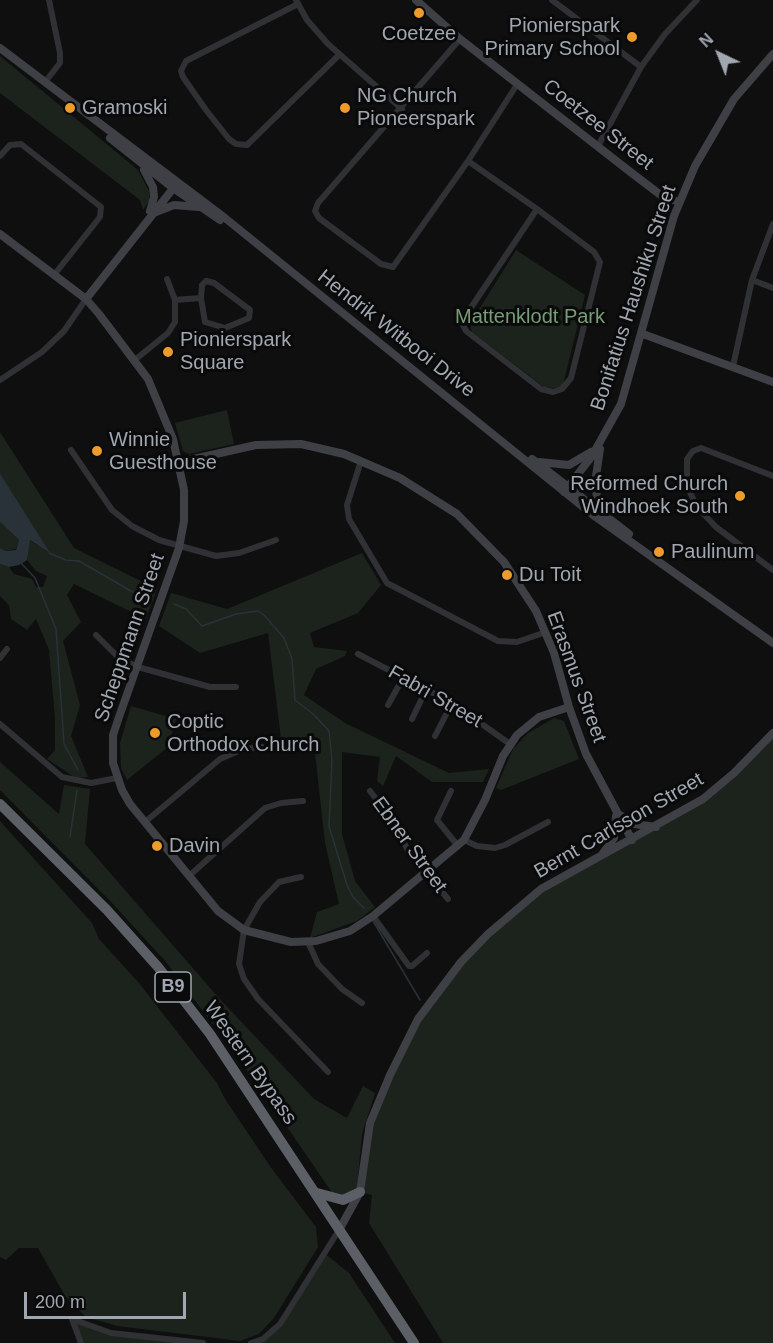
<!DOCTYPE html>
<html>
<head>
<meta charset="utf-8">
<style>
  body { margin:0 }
  #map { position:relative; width:773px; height:1343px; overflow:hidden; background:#0f0f10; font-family:Arial,sans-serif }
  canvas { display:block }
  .north { position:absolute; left:689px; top:24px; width:60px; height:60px; -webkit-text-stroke:4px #0a0a0b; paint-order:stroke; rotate:317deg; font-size:16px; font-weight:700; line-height:24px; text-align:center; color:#a0a7b1 }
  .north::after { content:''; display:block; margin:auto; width:21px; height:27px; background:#a0a7b1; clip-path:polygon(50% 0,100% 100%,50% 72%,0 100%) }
  .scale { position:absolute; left:24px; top:1292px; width:162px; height:27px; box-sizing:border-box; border:3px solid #a0a7b1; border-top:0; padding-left:8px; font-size:18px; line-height:21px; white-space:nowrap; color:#a0a7b1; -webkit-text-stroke:4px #0a0a0b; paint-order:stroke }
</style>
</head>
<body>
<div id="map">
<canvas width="773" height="1343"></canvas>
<div class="north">N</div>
<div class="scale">200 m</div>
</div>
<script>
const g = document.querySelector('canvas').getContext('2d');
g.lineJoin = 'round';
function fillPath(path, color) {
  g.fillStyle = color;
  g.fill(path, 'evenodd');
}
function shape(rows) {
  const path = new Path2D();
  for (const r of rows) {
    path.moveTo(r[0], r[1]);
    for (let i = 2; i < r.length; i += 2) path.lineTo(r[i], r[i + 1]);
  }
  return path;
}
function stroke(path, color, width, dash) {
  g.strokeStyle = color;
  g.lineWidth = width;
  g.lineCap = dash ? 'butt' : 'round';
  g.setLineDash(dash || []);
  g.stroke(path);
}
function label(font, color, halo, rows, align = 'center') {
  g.font = font + ' Arial,sans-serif';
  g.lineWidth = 6;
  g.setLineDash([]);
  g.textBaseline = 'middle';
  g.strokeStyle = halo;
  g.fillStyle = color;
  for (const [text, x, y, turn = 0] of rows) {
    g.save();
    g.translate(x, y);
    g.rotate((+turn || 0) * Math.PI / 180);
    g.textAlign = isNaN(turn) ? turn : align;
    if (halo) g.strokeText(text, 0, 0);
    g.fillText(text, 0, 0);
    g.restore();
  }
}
fillPath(shape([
  [0,56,138,170,149,191,149,201,143,210,140,200,0,93],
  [516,250,585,295,562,389,544,387,472,332,470,324],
  [227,410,234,444,189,454,183,451,175,423],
  [0,432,74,548,157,589,146,619,74,584,67,595,81,622,63,641,80,705,71,736,88,777,76,778,47,759,55,750,55,718,49,650,36,619,27,630,11,619,9,605,0,596,0,564,9,567,14,574,32,579,36,587,43,587,47,576,36,571,27,560,29,540,49,552,0,474],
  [0,522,19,540,16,549,6,551,0,548],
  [362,553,381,585,358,613,310,633,314,647,347,651,345,656,316,669,304,695,345,723,449,773,489,769,483,782,432,782,396,756,383,786,377,781,380,757,342,752,342,834,355,881,375,907,357,921,310,938,317,912,339,904,325,843,314,744,282,747,268,633,200,653,159,626,171,593,227,609],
  [131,706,176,719,168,747,127,780,121,768,120,743],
  [554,718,564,721,579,759,501,790,496,788,513,749,528,733],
  [773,733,773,1343,443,1343,369,1223,372,1195,360,1192,374,1110,438,990,518,907,703,799],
  [0,762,59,814,64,785,90,789,85,844,218,997,314,1099,347,1118,363,1086,375,1093,362,1134,357,1188,346,1196,333,1194,261,1089,167,963,111,902,0,790],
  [0,821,92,923,99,939,139,983,217,1083,225,1099,272,1169,316,1227,318,1247,274,1318,259,1334,240,1341,117,1326,86,1317,65,1296,38,1248,19,1248,6,1260,0,1257],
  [324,1253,349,1273,395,1343,251,1343,280,1324],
  [72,1319,98,1329,203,1343,81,1343]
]), '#1b231c');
fillPath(shape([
  [0,474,1,475,50,553,30,540,27,560,19,565,9,567,0,564,0,548,6,551,16,550,19,540,0,522]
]), '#293238');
stroke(shape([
  [49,553,66,560,79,561,150,602],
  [21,563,35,578,56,629,64,744,78,770],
  [174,604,186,609,202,626,236,614,258,611,264,615,284,638,292,659,295,700,313,714,329,731,332,760,329,826,347,885,353,897,364,908],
  [70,837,77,790],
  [373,921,420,1000]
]), '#293238', 1.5);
stroke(shape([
  [296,0,307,20,328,44,402,109],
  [552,0,641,67],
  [298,4,186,61,181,71,183,77,206,110,229,139,236,144,247,145,339,55],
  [460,39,318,203,315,211,319,218,381,264,393,267,468,161,518,83],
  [45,82,60,63,60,53,49,0],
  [598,146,641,67,665,34,697,0],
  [0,156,10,145,21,144,101,207,100,217,54,275],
  [468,161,537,209,594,252,600,262,571,378,562,389,553,392,541,389,466,331,463,325,464,318,537,209],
  [752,280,773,288],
  [206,281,214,283,250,310,249,318,225,328,205,322,201,298,202,285,206,281],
  [175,300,201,298],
  [136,359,168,333,175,322,175,300,167,279],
  [733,366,752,280,773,224],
  [0,380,42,352,64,331,86,299],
  [71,450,112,510,132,526,159,540,216,556,239,553,276,540],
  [361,461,347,505,349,519,387,583,498,641,517,642,546,632],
  [773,476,701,448,693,451,687,459,687,485,696,506,716,527,773,570],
  [96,635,119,658,138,667,210,687,236,687],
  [358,654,452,703,510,744],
  [0,658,7,649],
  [388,705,403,678],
  [412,719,426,690],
  [0,724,62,777,91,783,117,778],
  [435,736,452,703],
  [370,791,395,823,408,851,448,899],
  [451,791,437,820,458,846],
  [145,822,220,759,243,749,262,747],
  [464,840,477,846,495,848,505,845,548,822],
  [189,876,265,808,281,803,303,801],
  [301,877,279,882,260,902,244,930,239,964,244,979,258,999,328,1072],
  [373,916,409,966,412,966,427,953],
  [308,942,318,964,342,989,362,1003],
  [72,1319,111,1333,203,1343],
  [72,1319,81,1343],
  [251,1343,263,1339,280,1324,339,1230]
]), '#303135', 6);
stroke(shape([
  [416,0,460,39,633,174,662,196,679,202],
  [0,48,225,218,593,515,773,643],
  [110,138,173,188,220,220],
  [144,170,153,187,154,197,150,211],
  [156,212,174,205,198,207],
  [0,234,86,299,99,314,148,379,173,439,184,490,184,521,179,548,119,717,113,735,113,763,122,790,130,804,218,911,244,930,291,942,316,941,350,931,373,916,464,840,485,800,503,756,517,735,539,717,569,707],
  [86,299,175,186],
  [643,334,773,382],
  [600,449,595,483,597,497,604,512],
  [532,459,629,534],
  [180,462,256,445,301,444,344,454,400,478,457,514,504,562,536,611,554,653,569,707,586,754,632,840],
  [539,462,569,465,591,452],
  [564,492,592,456,621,404,674,216,695,166,734,99,773,54],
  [618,814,634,824,656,827],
  [603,853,614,838,616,816],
  [339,1230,360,1192,370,1123,390,1075,418,1019,461,962,488,934,541,889,703,799,734,773,773,733]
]), '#3e4045', 8);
stroke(shape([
  [0,804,107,910,158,967,210,1034,414,1343],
  [317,1193,343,1200,360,1192]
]), '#5c6066', 10);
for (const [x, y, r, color] of [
  [419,13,6,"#ed9b2a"],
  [632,37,6,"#ed9b2a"],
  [70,108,6,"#ed9b2a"],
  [345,108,6,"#ed9b2a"],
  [168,352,6,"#ed9b2a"],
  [97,451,6,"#ed9b2a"],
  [740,496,6,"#ed9b2a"],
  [659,552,6,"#ed9b2a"],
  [507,575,6,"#ed9b2a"],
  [155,733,6,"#ed9b2a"],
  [157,846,6,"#ed9b2a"]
]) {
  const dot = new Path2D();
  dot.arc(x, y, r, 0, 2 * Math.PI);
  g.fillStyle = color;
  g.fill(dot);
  stroke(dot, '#0a0a0b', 2);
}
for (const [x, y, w] of [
  [173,987,36]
]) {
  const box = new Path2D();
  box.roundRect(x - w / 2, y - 15, w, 30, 4.5);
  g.fillStyle = '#0a0a0b';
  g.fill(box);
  stroke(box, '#a0a7b1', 1.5);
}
label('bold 18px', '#a0a7b1', null, [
  ["B9",173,987]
]);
label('20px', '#a0a7b1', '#0a0a0b', [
  ["Pionierspark",620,26,"right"],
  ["Primary School",620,49,"right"],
  ["Coetzee",419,34,"center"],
  ["NG Church",357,96],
  ["Pioneerspark",357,119],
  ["Gramoski",82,108],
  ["Pionierspark",180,340],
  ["Square",180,363],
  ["Winnie",109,440],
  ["Guesthouse",109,463],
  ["Reformed Church",728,484,"right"],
  ["Windhoek South",728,507,"right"],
  ["Paulinum",671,552],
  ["Du Toit",519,575],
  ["Coptic",167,722],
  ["Orthodox Church",167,745],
  ["Davin",169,846]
], 'left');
label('20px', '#a0a7b1', '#0a0a0b', [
  ["Coetzee Street",598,125,38],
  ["Bonifatius Haushiku Street",634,298,-72],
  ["Hendrik Witbooi Drive",396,334,38],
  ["Scheppmann Street",130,638,-71],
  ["Erasmus Street",576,677,70],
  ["Fabri Street",435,697,30],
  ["Bernt Carlsson Street",619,826,-30],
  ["Ebner Street",409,845,54],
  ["Western Bypass",250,1063,55]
]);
label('20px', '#789c77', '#0a0a0b', [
  ["Mattenklodt Park",530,317]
]);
</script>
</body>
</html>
